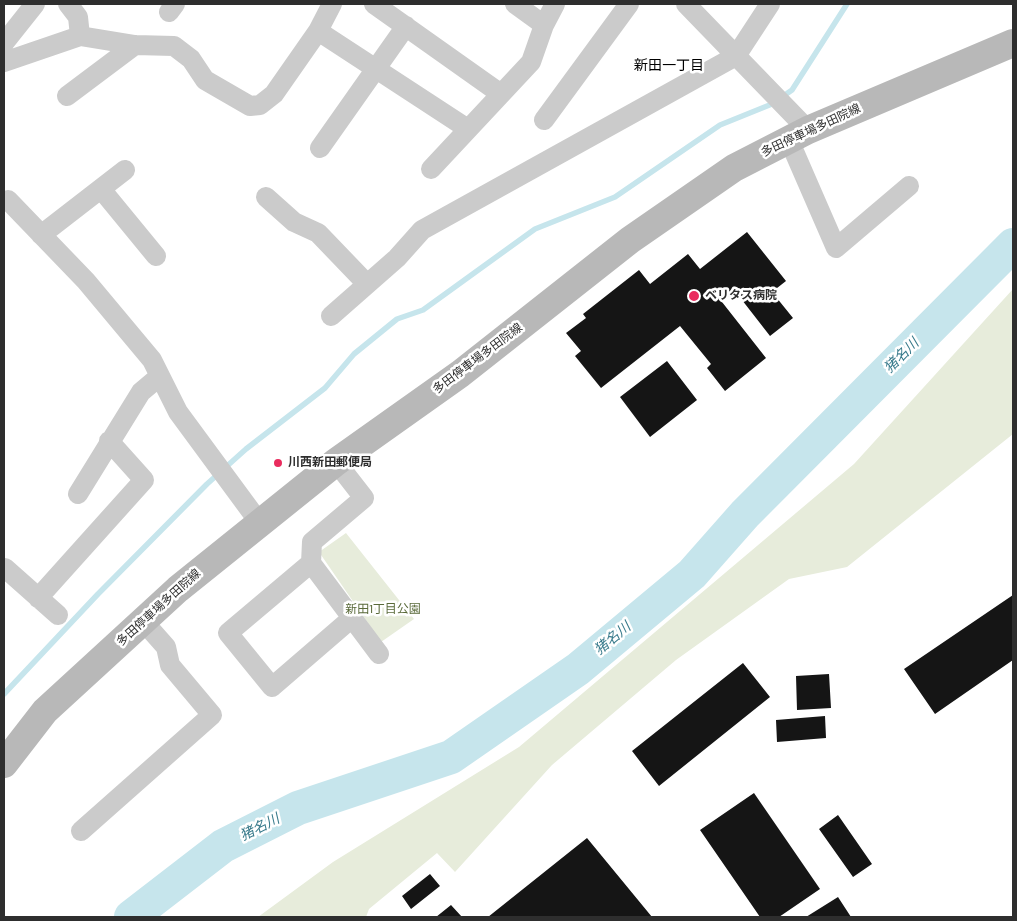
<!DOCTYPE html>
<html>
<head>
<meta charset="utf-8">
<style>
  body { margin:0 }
  #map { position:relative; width:1017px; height:921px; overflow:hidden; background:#fff; font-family:"DM Sans",sans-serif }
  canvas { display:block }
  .frame { position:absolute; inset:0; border:5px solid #2e2e2e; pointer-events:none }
</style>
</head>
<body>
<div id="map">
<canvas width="1017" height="921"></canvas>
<div class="frame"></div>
</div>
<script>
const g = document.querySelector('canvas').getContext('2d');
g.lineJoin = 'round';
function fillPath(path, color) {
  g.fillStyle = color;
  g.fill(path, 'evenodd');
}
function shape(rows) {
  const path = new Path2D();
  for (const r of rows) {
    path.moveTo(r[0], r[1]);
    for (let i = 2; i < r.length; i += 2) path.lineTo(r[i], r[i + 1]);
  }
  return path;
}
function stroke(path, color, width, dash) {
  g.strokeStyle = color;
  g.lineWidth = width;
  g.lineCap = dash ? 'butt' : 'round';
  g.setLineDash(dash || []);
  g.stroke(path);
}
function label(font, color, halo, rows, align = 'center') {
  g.font = font + ' "DM Sans","Noto Sans JP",sans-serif';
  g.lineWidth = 5;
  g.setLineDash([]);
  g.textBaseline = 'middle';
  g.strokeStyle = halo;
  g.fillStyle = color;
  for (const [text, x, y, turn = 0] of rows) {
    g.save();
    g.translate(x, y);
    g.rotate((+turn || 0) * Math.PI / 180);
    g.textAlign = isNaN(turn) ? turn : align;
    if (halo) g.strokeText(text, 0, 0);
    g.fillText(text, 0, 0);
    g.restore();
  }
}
fillPath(shape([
  [1013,289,1013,434,847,567,789,579,676,660,552,765,455,872,437,853,369,909,366,917,258,917,333,862,519,747,854,464],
  [346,533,414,619,381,642,319,552]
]), '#e7ecdb');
stroke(shape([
  [4,694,98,594,207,484,246,449,325,388,354,354,397,319,423,310,535,229,615,197,720,125,772,104,792,90,847,4]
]), '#c6e5ec', 5.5);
stroke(shape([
  [131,917,223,846,298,808,451,757,578,669,692,574,745,514,1013,245]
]), '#c6e5ec', 34);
fillPath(shape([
  [747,232,786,281,772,292,793,318,770,336,735,291,722,302,766,358,725,391,707,368,711,364,680,326,601,388,575,356,581,351,566,333,586,318,583,314,639,270,650,284,688,254,700,269],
  [667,361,697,400,650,437,620,397],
  [1013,595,1013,660,935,714,904,669],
  [743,663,770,697,659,786,632,751],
  [829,674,831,708,797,710,796,676],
  [825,716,826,738,777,742,776,720],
  [754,793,820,889,779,917,760,917,700,830],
  [838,815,872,864,853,877,819,829],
  [587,838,652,917,488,917],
  [430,874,440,886,411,909,402,896],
  [838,897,851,917,806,917],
  [451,905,462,917,436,917]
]), '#151515');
stroke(shape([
  [68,4,78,17,80,36],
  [374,4,501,94],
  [515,4,544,25],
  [686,4,808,130],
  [169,12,175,4],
  [318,31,468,129],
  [4,43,35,4],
  [4,62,80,36,135,45,174,46,191,59,205,80,250,106,260,105,274,94,318,31,332,4],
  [67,96,135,45],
  [544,120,629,4],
  [789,140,836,248,909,186],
  [320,148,406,26],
  [431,169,531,62,544,25,555,4],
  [101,189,156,256],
  [266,197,294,222,318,233,367,284],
  [8,200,86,281,152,360,178,412,259,522],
  [41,235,125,170],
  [331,316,397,258,422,230,736,56,770,4],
  [336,462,364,498,312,542,311,563,379,654],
  [78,494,141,392,160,376],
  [311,563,228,633,272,687,352,618],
  [4,569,5,568,58,615],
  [38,598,144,480,109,441],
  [81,831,212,715,170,665,166,647,143,621]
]), '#cbcbcb', 20);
stroke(shape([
  [4,764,45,711,178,589,336,462,460,374,630,240,734,168,808,130,1013,43]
]), '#b8b8b8', 28);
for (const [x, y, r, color] of [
  [694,296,6,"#e92c5e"],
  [278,463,5,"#e92c5e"]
]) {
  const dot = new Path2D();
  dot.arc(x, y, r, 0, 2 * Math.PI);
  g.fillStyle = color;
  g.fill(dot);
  stroke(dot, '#fff', 2);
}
label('12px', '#2e2e2e', '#fff', [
  ["多田停車場多田院線",811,131,-25],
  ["多田停車場多田院線",478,359,-37],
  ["多田停車場多田院線",159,608,-42]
]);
label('bold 12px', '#2e2e2e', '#fff', [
  ["ベリタス病院",705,296],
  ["川西新田郵便局",288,463]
], 'left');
label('12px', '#5a6a3a', '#fff', [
  ["新田1丁目公園",383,610]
]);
label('14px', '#000', '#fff', [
  ["新田一丁目",669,66]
]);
label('italic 14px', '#387a8b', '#fff', [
  ["猪名川",902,356,-45],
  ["猪名川",613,639,-40],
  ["猪名川",260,828,-27]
]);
</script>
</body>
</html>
